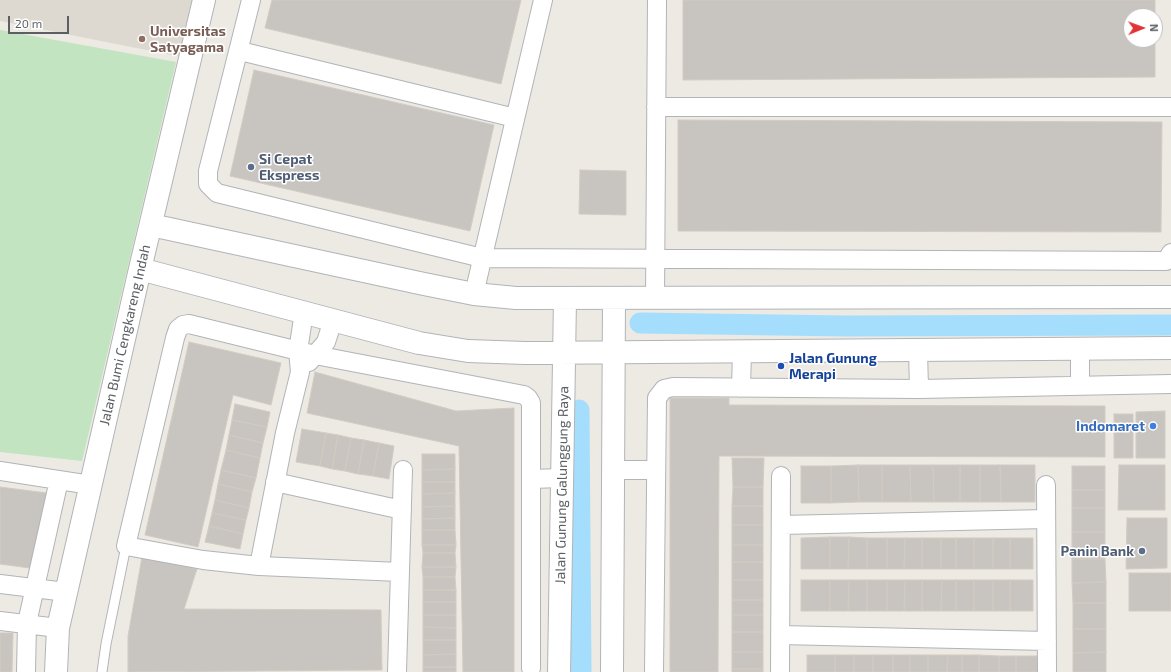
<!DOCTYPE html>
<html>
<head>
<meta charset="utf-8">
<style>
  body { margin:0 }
  #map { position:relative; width:1171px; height:672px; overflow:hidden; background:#edeae3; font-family:"Exo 2",sans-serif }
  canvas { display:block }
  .north { position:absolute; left:1123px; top:8px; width:40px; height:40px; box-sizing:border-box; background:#fff; border:1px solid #bdbfc1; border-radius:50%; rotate:89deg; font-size:11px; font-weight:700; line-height:16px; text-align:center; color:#5b5f63 }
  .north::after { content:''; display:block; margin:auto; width:14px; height:18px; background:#e23436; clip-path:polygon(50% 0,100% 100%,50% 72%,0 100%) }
  .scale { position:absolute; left:8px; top:16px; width:61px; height:18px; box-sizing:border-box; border:2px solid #5b5f63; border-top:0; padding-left:5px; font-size:12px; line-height:14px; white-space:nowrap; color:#5b5f63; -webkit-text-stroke:3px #fff; paint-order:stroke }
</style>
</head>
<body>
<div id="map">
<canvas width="1171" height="672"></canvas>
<div class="north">N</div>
<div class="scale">20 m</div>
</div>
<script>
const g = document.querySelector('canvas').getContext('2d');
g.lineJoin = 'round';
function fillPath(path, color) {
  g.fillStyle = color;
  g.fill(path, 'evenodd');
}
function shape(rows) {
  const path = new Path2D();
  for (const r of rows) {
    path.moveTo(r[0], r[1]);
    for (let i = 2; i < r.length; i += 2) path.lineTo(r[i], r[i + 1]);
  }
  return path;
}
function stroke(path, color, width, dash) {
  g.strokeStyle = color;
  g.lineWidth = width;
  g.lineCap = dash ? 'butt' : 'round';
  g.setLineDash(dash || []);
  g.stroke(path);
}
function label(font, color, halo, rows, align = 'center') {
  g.font = font + ' "Exo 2",sans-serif';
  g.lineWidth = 3;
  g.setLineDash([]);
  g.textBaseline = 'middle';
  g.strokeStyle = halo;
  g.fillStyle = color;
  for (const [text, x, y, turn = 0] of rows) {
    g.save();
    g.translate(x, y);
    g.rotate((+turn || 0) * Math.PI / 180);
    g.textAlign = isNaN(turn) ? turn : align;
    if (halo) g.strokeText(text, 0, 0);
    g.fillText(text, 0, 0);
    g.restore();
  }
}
fillPath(shape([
  [0,0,200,0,187,58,0,21]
]), '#ddd9d1');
fillPath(shape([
  [0,30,176,62,82,461,0,452]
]), '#c3e4c0');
stroke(shape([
  [640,323,846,326,1171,325],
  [579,410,581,672]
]), '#a5defc', 21);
const building = shape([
  [272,0,521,0,501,84,265,28,272,0],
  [683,0,1155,0,1155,77,683,80,683,0],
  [1131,16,1155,16,1155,40,1131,40,1131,16],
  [254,70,494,125,470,231,230,176,254,70],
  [678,120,1162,122,1161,232,678,231,678,120],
  [580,170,626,171,626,215,579,214,580,170],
  [189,342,281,363,271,405,233,395,198,547,145,535,189,342],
  [315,372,456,411,514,408,514,672,463,672,459,446,307,413,315,372],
  [670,398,729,398,729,405,1105,406,1105,457,719,456,718,672,670,672,670,398],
  [235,404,270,412,267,427,232,420,235,404],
  [1165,411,1165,458,1136,458,1136,412,1165,411],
  [1114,414,1133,414,1133,458,1114,458,1114,414],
  [232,420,267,427,263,443,229,435,232,420],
  [302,429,326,433,320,466,296,462,302,429],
  [326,433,338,435,332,469,320,466,326,433],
  [229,435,263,443,260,458,226,450,229,435],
  [338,435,351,438,345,471,332,469,338,435],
  [351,438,364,440,358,474,345,471,351,438],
  [364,440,379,443,373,476,358,474,364,440],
  [379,443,394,446,389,479,373,476,379,443],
  [226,450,260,458,256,478,221,470,226,450],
  [422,454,455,454,455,469,422,470,422,454],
  [732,458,764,458,763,487,733,487,732,458],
  [858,465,859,502,831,503,831,466,858,465],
  [858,465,882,465,882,502,859,502,858,465],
  [882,465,910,465,911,502,882,502,882,465],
  [910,465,933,465,934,502,911,502,910,465],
  [933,465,960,465,960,502,934,502,933,465],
  [960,465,980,465,980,502,960,502,960,465],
  [980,465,1000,465,1001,502,980,502,980,465],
  [1000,465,1035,465,1035,502,1001,502,1000,465],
  [1119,465,1165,465,1165,510,1118,510,1119,465],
  [801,466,831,466,831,503,801,503,801,466],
  [1072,466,1105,466,1105,490,1072,490,1072,466],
  [455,469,455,482,422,482,422,470,455,469],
  [221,470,256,478,252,492,218,484,221,470],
  [422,482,455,482,455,493,422,494,422,482],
  [218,484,252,492,249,508,215,500,218,484],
  [0,487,47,493,37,569,0,564,0,487],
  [733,487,763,487,763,506,732,506,733,487],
  [1072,490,1105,490,1105,508,1072,508,1072,490],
  [455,493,455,506,422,507,422,494,455,493],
  [215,500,249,508,246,520,212,513,215,500],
  [455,506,455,518,422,519,422,507,455,506],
  [732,506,763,506,763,525,732,525,732,506],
  [1072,508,1105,508,1105,532,1072,532,1072,508],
  [212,513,246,520,243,534,209,526,212,513],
  [455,518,455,530,422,530,422,519,455,518],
  [1127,518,1167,518,1167,568,1126,569,1127,518],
  [732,525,763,525,763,545,732,545,732,525],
  [209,526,243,534,240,549,205,542,209,526],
  [422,530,455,530,456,545,422,545,422,530],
  [1072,532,1105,532,1105,559,1072,559,1072,532],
  [830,537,830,569,801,569,801,538,830,537],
  [830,537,849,537,848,569,830,569,830,537],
  [849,537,867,538,867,569,848,569,849,537],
  [867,538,887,538,887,569,867,569,867,538],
  [887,538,905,538,904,569,887,569,887,538],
  [905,538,922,538,922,569,904,569,905,538],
  [922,538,941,538,941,569,922,569,922,538],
  [941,538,956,538,956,569,941,569,941,538],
  [956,538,974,538,974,569,956,569,956,538],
  [974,538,993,538,993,569,974,569,974,538],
  [993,538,1010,538,1010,569,993,569,993,538],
  [1010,538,1033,538,1033,569,1010,569,1010,538],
  [422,545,456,545,455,553,423,553,422,545],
  [732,545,763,545,763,562,732,562,732,545],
  [423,553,455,553,456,567,422,567,423,553],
  [142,557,197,569,184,609,381,610,382,670,128,672,128,636,142,557],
  [1072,559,1105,559,1106,582,1072,583,1072,559],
  [732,562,763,562,763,580,732,580,732,562],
  [422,567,456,567,455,577,423,577,422,567],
  [1129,573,1171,573,1171,611,1129,611,1129,573],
  [423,577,455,577,456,590,423,590,423,577],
  [732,580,763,580,763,600,732,600,732,580],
  [801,580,830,580,830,611,801,611,801,580],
  [830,580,849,580,848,611,830,611,830,580],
  [849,580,867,580,867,611,848,611,849,580],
  [867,580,887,580,887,611,867,611,867,580],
  [887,580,905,580,904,611,887,611,887,580],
  [905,580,922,580,922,611,904,611,905,580],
  [922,580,942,580,941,611,922,611,922,580],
  [942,580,956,580,956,611,941,611,942,580],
  [956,580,974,580,974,611,956,611,956,580],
  [974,580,993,580,993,611,974,611,974,580],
  [993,580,1010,580,1010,611,993,611,993,580],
  [1010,580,1033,580,1033,611,1010,611,1010,580],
  [1106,582,1106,603,1073,603,1072,583,1106,582],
  [423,590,456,590,456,602,423,602,423,590],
  [732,600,763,600,763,615,732,615,732,600],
  [423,602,456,602,456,615,423,615,423,602],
  [1073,603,1106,603,1106,629,1073,629,1073,603],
  [423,615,456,615,456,628,423,627,423,615],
  [732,615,763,615,763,632,732,632,732,615],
  [423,627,456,628,456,640,423,640,423,627],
  [1073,629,1106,629,1106,652,1073,653,1073,629],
  [732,632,763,632,763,652,732,652,732,632],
  [0,633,13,633,12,672,0,672,0,633],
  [423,640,456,640,456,654,423,655,423,640],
  [732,652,763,652,763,669,732,669,732,652],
  [1106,652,1106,672,1073,672,1073,653,1106,652],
  [456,654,456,667,423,667,423,655,456,654],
  [807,655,835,655,835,672,807,672,807,655],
  [835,655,854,655,854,672,835,672,835,655],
  [854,655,873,655,873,672,854,672,854,655],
  [873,655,893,655,893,672,873,672,873,655],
  [893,655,910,655,910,672,893,672,893,655],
  [910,655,928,655,928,672,910,672,910,655],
  [928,655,948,655,947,672,928,672,928,655],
  [948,655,962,655,962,672,947,672,948,655],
  [962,655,979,655,979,672,962,672,962,655],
  [979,655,999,656,999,672,979,672,979,655],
  [999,656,1016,656,1016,672,999,672,999,656],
  [1016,656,1039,656,1039,672,1016,672,1016,656],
  [423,667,456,667,456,672,423,672,423,667],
  [732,669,763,669,763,672,732,672,732,669]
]);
fillPath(building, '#c8c5c0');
stroke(building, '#d2cbc2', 1);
const service = shape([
  [102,672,106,644,126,546]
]);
const minor = shape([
  [251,0,208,171,208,184,217,193,482,258,1166,261,1171,253],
  [240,51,515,118],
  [656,107,1171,107],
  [474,294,543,0],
  [655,298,657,0],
  [1080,348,1080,385],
  [918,350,919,389],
  [309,362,326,342,333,320],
  [741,388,742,351],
  [613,470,656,470],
  [0,471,91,485],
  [531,479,562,478],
  [275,482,402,510],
  [1046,485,1047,672],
  [781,525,1046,519],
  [259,566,285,433,300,372,298,351,304,312],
  [400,572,259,566,203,560,126,546,175,338,178,329,183,325,189,324,315,355,524,395,528,398,531,403,531,668],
  [0,584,66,592],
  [0,621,58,628],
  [780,635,1047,641],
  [26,672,27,623,59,480],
  [397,672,403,470],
  [654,672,657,398,664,389,673,387,919,389,1171,384],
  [780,672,781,476]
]);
const tertiary = shape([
  [151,225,424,284,474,294,516,298,1171,297],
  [140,269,419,343,468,351,525,353,1171,348],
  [56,672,58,628,140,269,204,0],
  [559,672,565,298],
  [612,672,614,299]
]);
stroke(service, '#b1b4b8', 11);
stroke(minor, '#b1b4b8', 20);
stroke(tertiary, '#b1b4b8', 24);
stroke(service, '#fff', 9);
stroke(minor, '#fff', 18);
stroke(tertiary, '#fff', 22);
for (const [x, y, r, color] of [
  [142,39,4,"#8d6e63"],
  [251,167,4,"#5c6f8a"],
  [781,366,4,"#1a4fb4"],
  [1153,426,4,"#3f7fe0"],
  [1142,551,4,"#5c6f8a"]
]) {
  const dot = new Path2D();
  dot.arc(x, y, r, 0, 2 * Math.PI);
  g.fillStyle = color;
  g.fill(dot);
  stroke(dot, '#fff', 1.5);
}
label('bold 14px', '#785e54', '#fff', [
  ["Universitas",150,31],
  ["Satyagama",150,47]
], 'left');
label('bold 14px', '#4e5e75', '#fff', [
  ["Si Cepat",259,159],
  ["Ekspress",259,175],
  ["Panin Bank",1134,551,"right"]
], 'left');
label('14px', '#5b5f63', '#fff', [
  ["Jalan Bumi Cengkareng Indah",125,335,-77],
  ["Jalan Gunung Galunggung Raya",562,485,-89]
]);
label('bold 14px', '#164399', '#fff', [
  ["Jalan Gunung",789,358],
  ["Merapi",789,374]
], 'left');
label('bold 14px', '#366cbe', '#fff', [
  ["Indomaret",1145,426]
], 'right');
</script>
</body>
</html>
